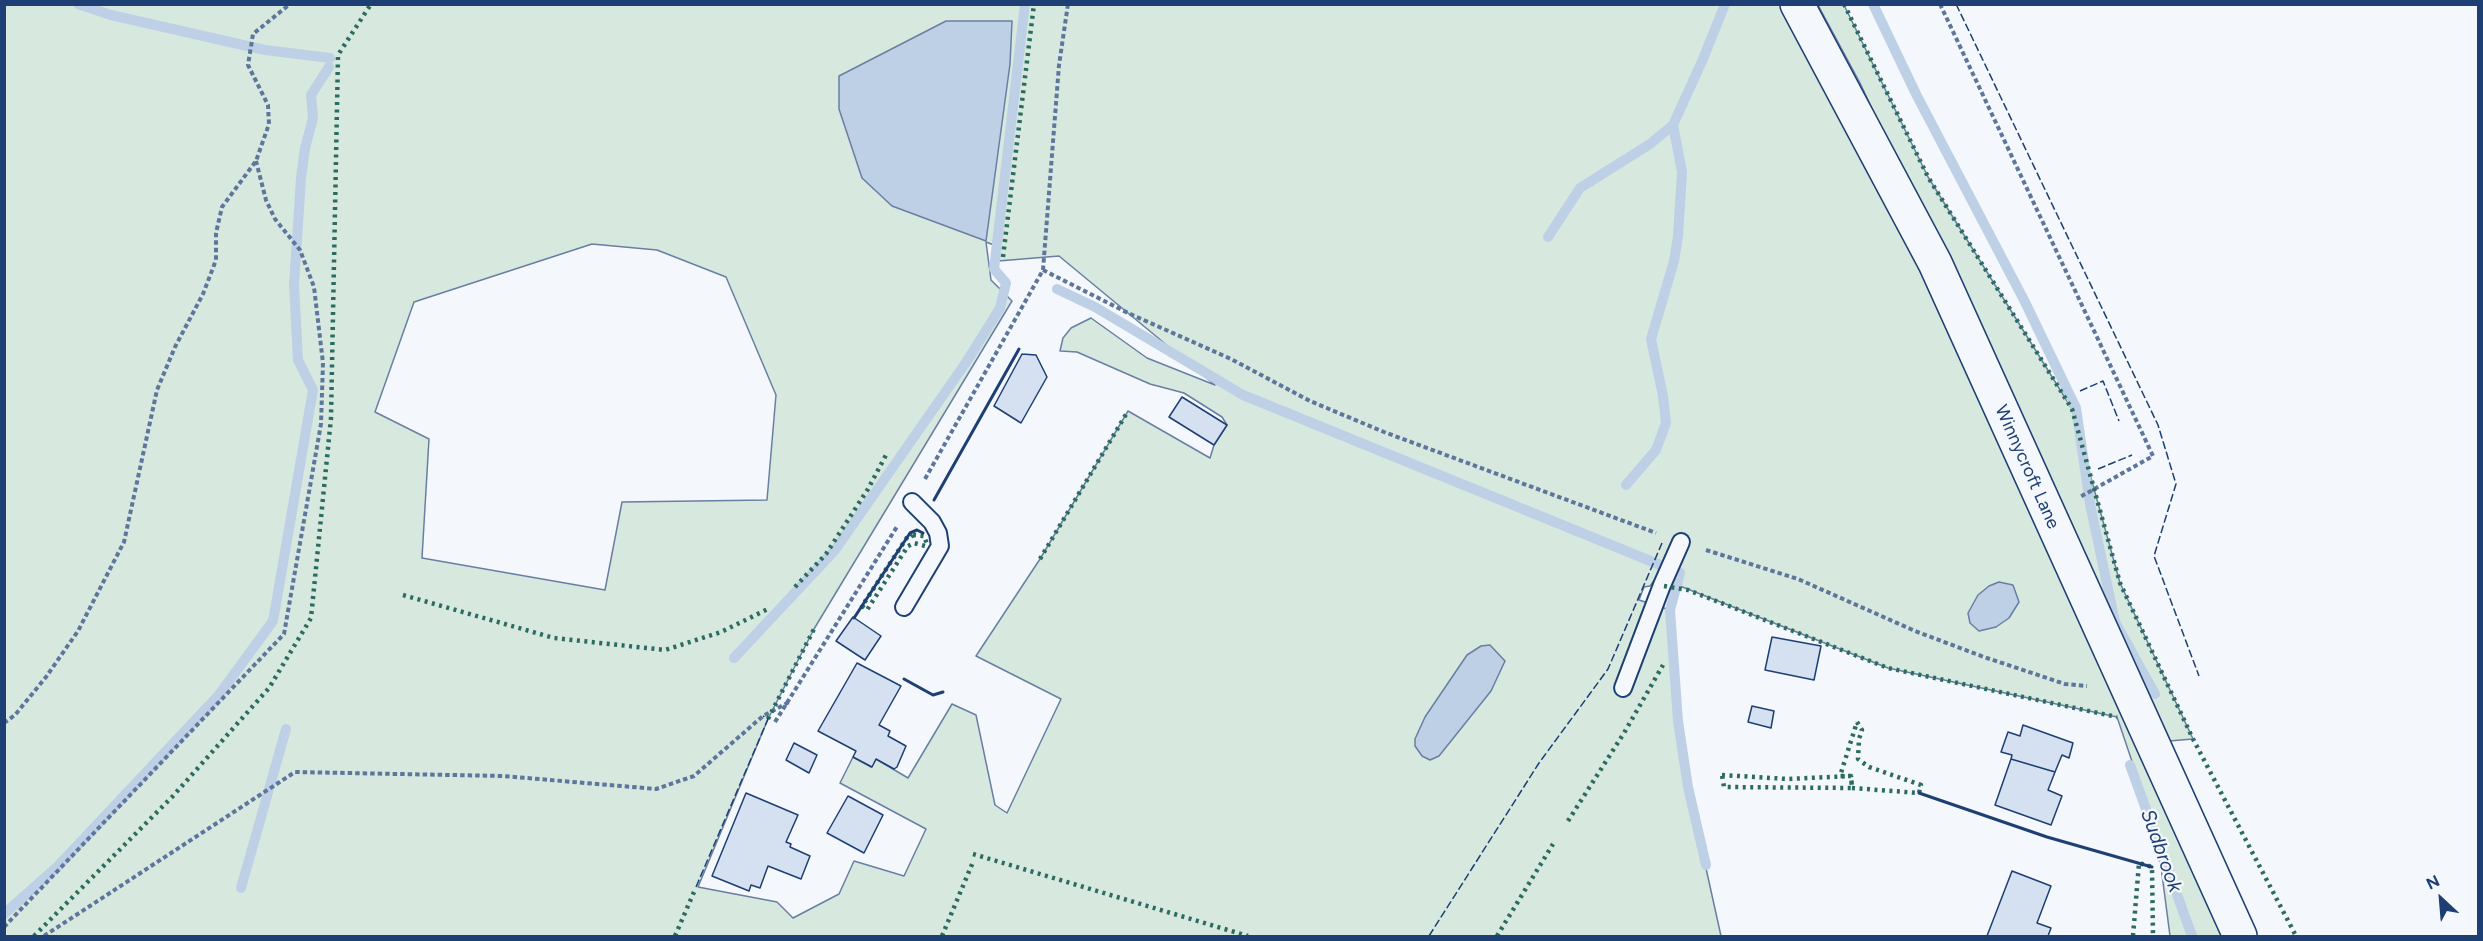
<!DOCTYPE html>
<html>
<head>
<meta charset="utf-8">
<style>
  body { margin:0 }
  #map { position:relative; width:2483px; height:941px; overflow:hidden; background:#f4f7fb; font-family:Figtree,sans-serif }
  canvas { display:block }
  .frame { position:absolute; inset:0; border:6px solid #1d3f73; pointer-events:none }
  .north { position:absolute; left:2411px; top:869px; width:60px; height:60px; -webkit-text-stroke:4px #f4f7fb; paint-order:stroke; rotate:334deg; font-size:16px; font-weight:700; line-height:24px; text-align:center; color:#1d3f73 }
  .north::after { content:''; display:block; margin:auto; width:21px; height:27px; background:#1d3f73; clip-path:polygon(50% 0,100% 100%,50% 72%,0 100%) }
</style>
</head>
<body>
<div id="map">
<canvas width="2483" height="941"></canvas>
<div class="frame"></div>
<div class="north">N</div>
</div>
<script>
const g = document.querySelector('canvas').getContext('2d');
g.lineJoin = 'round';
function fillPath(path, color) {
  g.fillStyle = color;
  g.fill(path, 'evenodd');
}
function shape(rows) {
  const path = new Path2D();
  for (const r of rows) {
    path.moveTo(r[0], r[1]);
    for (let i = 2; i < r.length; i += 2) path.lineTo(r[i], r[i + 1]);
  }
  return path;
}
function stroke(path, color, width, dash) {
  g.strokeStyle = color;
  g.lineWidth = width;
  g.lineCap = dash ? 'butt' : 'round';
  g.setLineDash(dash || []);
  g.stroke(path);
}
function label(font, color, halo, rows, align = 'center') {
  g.font = font + ' Figtree,sans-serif';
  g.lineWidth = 4.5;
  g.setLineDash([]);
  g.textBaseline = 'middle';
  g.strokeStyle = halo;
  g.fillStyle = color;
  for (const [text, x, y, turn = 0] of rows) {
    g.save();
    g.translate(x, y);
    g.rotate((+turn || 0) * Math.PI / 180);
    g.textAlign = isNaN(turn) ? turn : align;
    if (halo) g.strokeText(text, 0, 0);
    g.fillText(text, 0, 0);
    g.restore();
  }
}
const green = shape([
  [5,4,1790,5,1893,212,2228,936,2170,936,2161,867,2141,788,2117,717,1888,668,1657,577,1650,586,1644,587,1639,600,1670,610,1678,721,1688,787,1721,936,5,936,5,4],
  [986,242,999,247,998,261,1059,256,1215,385,1147,358,1091,318,1071,328,1063,338,1060,351,1077,352,1150,384,1184,393,1222,417,1227,425,1214,445,1210,458,1128,411,1040,559,976,656,1061,699,1007,813,995,805,976,715,952,704,908,778,876,759,871,767,853,757,840,783,926,829,904,876,854,861,839,894,793,918,777,902,698,887,768,719,814,629,1012,301,991,280,986,242],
  [592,244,657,250,726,277,776,395,767,500,622,502,605,590,422,558,429,439,375,412,414,302,592,244],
  [1818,5,1844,5,1928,177,2072,409,2120,583,2193,739,2169,741,1860,83,1818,5]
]);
fillPath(green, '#d7e8df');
stroke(green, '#687fa3', 1.5);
const water = shape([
  [946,21,1012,21,1010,64,986,241,892,206,862,178,839,109,839,76,946,21],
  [1999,582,2013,585,2019,602,2009,618,1996,627,1979,631,1970,623,1968,613,1978,595,1989,586,1999,582],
  [1490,645,1505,661,1491,691,1439,756,1430,760,1422,756,1415,746,1415,739,1425,717,1467,655,1481,646,1490,645]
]);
fillPath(water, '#bed0e5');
stroke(water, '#687fa3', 1.5);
stroke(shape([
  [78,4,111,15,265,50,330,58],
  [1873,4,1916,94,2025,302,2076,408,2090,504,2115,622,2155,694],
  [1548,237,1580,188,1650,144,1673,125,1703,59,1725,4],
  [1057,289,1095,307,1243,395,1680,573,1670,610,1678,721,1688,787,1706,865],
  [1626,485,1656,450,1666,423,1663,396,1651,339,1674,261,1678,236,1682,172,1673,125],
  [734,658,835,550,967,361,1000,308,1006,283,994,269,1025,4],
  [2130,765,2192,936],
  [241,888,286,729],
  [4,914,58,866,218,696,273,621,313,390,298,360,294,285,301,178,305,148,313,118,311,95,329,67]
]), '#bed0e5', 10);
const building = shape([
  [1022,354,1036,355,1047,377,1021,423,994,406,1022,354],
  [1182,397,1227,425,1214,445,1169,417,1182,397],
  [853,617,881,636,865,660,836,641,853,617],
  [1772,637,1821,646,1814,680,1765,670,1772,637],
  [857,663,901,686,879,725,890,731,888,736,906,746,897,767,894,769,876,759,872,767,853,757,856,751,818,731,857,663],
  [1752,706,1774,711,1771,728,1748,722,1752,706],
  [2023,725,2073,743,2069,758,2062,755,2055,772,2011,759,2012,755,2001,752,2008,732,2020,736,2023,725],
  [794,743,817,755,809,773,786,760,794,743],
  [2011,759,2055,772,2048,790,2062,796,2051,825,1995,805,2011,759],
  [746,793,798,815,786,842,791,844,790,847,810,856,801,879,768,866,760,888,751,885,749,891,712,876,746,793],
  [848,796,883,815,864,853,827,833,848,796],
  [2012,871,2051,886,2037,923,2051,928,2048,936,1987,936,2012,871]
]);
fillPath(building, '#d5e0f0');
stroke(building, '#1d3f73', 1.5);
const service = shape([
  [904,607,940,546,938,533,932,522,912,502],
  [1623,688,1662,585,1681,542]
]);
const tertiary = shape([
  [1797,4,1935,263,2240,936]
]);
stroke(service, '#1d3f73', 20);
stroke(tertiary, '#1d3f73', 36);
stroke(shape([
  [1940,4,2153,456,2080,497],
  [1043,270,1128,313,1231,359,1310,401,1384,432,1656,533],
  [925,479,1043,270,1059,65,1068,4],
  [1706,550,1798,579,1915,631,1984,657,2065,684,2087,686],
  [775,722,898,525],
  [4,723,15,715,46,677,78,631,124,542,157,390,175,347,203,294,216,260,216,233,222,207,256,161,269,124,268,105,248,65,253,34,290,4],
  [4,927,284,634,321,424,323,363,314,287,300,250,275,219,266,200,256,161],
  [44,936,295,772,503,776,656,789,694,776,763,716,789,702]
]), '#5e769c', 4, [4.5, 3]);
stroke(service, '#f4f7fb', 16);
stroke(tertiary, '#f4f7fb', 33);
stroke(shape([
  [1844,4,1928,177,2072,409,2120,583,2193,739,2296,936],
  [1003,257,1034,4],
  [913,535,924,536,927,544,925,546,914,543,908,546,867,610,862,606,908,536,911,537,913,535],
  [1040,559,1128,411],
  [1664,586,1688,590,1888,668,2117,717],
  [795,587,826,554,868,489,886,455],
  [403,595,554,638,665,650,721,632,770,608],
  [768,719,814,629],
  [1857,722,1862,730,1859,739,1858,759,1869,767,1921,785,1919,793,1852,788,1851,776,1840,776,1857,722],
  [1722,775,1788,779,1851,776,1852,788,1724,787,1722,775],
  [1568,821,1624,733,1663,665],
  [973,854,1248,936],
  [34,936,173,796,269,688,311,618,331,418,338,55,371,4],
  [675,936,694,892],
  [942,936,973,862],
  [1497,936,1553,844],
  [2133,936,2139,863,2152,867,2153,936]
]), '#2c6c60', 4.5, [3, 4.5]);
stroke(shape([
  [1956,4,2158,425,2176,484,2154,556,2199,676],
  [2080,391,2103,381,2119,421],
  [2098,469,2132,455],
  [696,887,768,719,763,716],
  [1429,936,1539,763,1608,669,1662,543]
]), '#1d3f73', 1.5, [8, 3]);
stroke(shape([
  [934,500,1019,349],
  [854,618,910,533,917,530,923,533],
  [904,679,933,695,943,692],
  [1919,793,2047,837,2152,867]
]), '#1d3f73', 3);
label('18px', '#1d3f73', '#f4f7fb', [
  ["Winnycroft Lane",2027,467,66]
]);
label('italic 20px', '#1d3f73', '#f4f7fb', [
  ["Sudbrook",2161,851,70]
]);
</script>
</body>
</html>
